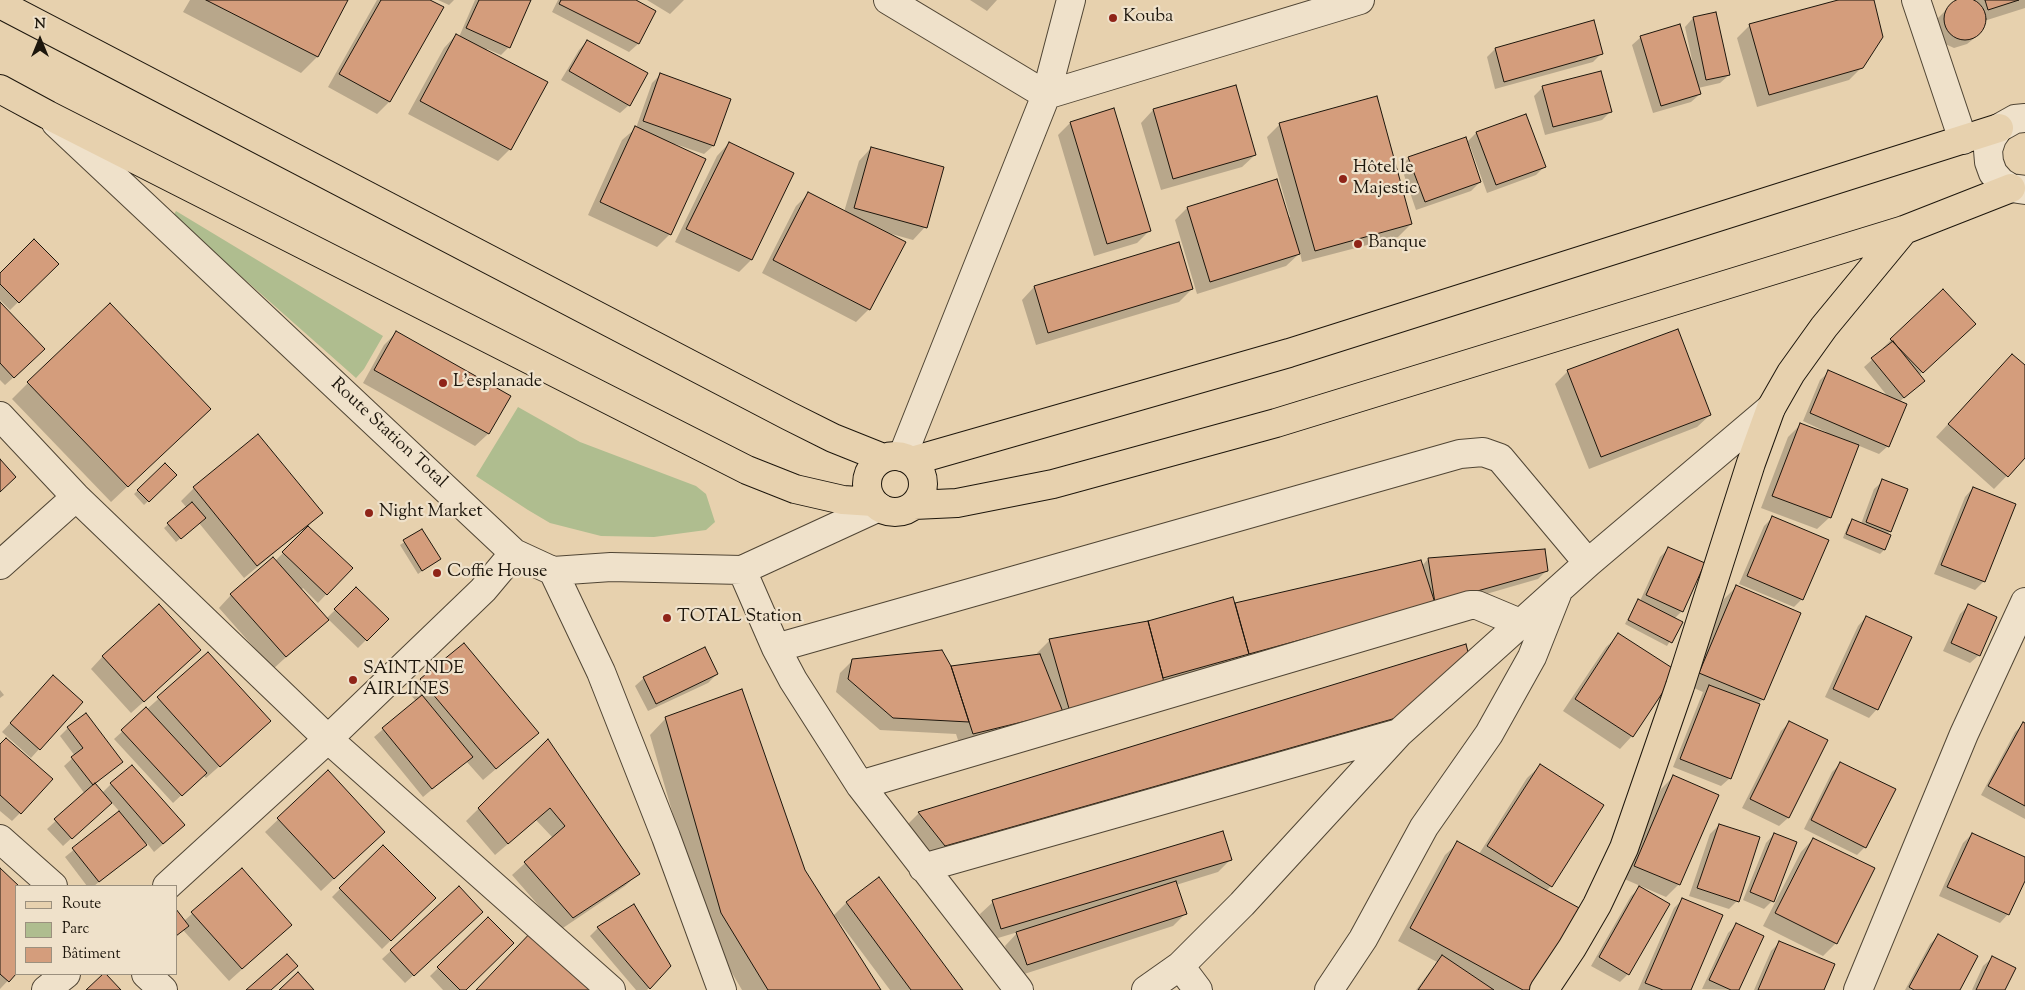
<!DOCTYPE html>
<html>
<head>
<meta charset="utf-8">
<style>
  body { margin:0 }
  #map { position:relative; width:2025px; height:990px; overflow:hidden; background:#e7d1ae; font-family:"Sorts Mill Goudy",serif }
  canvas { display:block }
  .legend { position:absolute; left:15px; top:885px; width:162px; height:90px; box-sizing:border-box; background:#efe1ca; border:1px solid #9b907e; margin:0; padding:6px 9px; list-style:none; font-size:15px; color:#1d160c }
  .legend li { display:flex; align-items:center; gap:10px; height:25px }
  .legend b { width:25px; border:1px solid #9b907e }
  .north { position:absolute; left:15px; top:15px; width:50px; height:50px; -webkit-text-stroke:4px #efe1ca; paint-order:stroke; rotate:0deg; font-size:14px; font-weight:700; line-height:20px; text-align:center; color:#1d160c }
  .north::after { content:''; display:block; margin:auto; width:18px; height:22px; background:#1d160c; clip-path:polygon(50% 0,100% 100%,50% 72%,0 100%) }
</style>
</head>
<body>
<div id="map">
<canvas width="2025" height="990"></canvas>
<ul class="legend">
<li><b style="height:6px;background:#e7d1ae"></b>Route</li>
<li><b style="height:14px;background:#afbd8f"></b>Parc</li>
<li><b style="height:14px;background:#d49d7c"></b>Bâtiment</li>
</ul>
<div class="north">N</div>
</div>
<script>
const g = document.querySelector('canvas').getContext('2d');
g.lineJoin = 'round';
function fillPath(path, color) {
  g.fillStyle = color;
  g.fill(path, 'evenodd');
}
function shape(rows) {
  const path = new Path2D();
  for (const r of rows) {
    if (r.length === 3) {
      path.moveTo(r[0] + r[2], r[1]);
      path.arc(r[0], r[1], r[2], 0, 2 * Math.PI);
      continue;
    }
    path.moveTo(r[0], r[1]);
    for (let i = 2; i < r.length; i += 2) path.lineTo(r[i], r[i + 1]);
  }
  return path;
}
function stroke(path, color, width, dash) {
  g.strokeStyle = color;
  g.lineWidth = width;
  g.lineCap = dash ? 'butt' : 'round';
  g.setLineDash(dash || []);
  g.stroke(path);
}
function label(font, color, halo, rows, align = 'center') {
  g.font = font + ' "Sorts Mill Goudy",serif';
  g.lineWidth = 4.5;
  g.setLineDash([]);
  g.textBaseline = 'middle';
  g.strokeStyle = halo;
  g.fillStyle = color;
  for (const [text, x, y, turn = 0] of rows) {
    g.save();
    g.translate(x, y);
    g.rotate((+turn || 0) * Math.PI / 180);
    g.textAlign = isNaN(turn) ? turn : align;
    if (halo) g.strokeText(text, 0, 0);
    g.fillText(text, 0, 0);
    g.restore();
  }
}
fillPath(shape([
  [176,211,383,336,364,369,356,378,173,216],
  [518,407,580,442,696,486,706,494,715,522,706,530,654,537,601,536,550,523,528,510,476,476]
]), '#afbd8f');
fillPath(shape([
  [190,0,347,0,317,57,301,73,183,12],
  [377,0,428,0,442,8,389,102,377,114,328,87],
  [438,0,454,0,449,5],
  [475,0,530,0,509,47,501,55,487,49,487,51,510,149,498,161,408,114,444,48,456,35,459,37],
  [558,0,633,0,655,11,638,44,629,52,552,12],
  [647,0,684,0,670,14],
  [970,0,997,0,987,11],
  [1842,0,1872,0,1862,67,1849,80,1757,107,1737,38,1750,25],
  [1962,0,2025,0,2025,8,1984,21,1981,31,1972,40,1967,44,1954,48,1943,43,1936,32,1938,18,1952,4],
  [1693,18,1729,75,1720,83,1698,88,1700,94,1691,102,1653,113,1632,45,1641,37,1692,60,1685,27],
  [587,41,629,105,620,113,561,80,579,50],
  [1495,49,1601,54,1593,62,1495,89,1487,57],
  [660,75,730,99,713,146,704,154,675,144,670,234,657,247,588,215,622,140,636,128,652,83],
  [1543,87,1611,111,1602,120,1545,135,1534,96],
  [1153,110,1255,155,1242,167,1161,190,1141,123],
  [1070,123,1150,230,1137,243,1094,256,1058,135],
  [1280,124,1411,224,1398,237,1302,262,1300,253,1286,266,1197,294,1175,220,1187,208,1290,217,1267,137],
  [1476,133,1544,167,1536,175,1487,193,1470,146,1467,146,1480,182,1471,191,1416,210,1401,166,1409,158,1466,143],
  [729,143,792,173,751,260,739,272,675,242,717,156],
  [871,148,925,227,913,240,888,233,869,309,856,322,762,273,796,206,808,194,844,212,859,161],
  [57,264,10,310,0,300,0,275],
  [1034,287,1192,289,1179,302,1036,345,1022,300],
  [0,304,35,358,5,385,0,380],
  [396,333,509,397,488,434,475,446,363,383,384,345],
  [1966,333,1919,375,1924,381,1899,402,1888,446,1879,454,1857,445,1830,517,1817,529,1761,508,1788,437,1801,424,1825,434,1826,432,1803,421,1820,380,1829,372,1889,398,1864,367,1884,349,1883,348,1891,340],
  [2025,367,2025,457,1994,489,1936,437,2000,368],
  [1568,371,1710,415,1697,427,1589,469,1555,384],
  [28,383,193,425,111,502,12,399],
  [258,436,321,513,307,527,351,568,318,603,303,588,301,590,327,618,356,589,387,619,358,648,328,619,273,669,219,608,231,595,275,561,304,532,302,530,244,578,199,523,176,542,164,528,187,508,181,501,194,488],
  [165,465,175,475,144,505,134,494],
  [1883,481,1890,531,1887,535,1890,536,1884,550,1880,554,1843,538,1848,525,1852,521,1861,524,1874,489],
  [1973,488,1984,581,1975,590,1934,574,1965,497],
  [1773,517,1802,599,1794,607,1739,584,1764,526],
  [421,531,439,559,418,574,400,545],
  [1668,549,1682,611,1674,619,1681,623,1667,646,1625,624,1635,605,1640,601,1660,557],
  [1428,559,1547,570,1538,579,960,746,956,734,880,730,836,692,840,673,852,661,950,668,1038,656,1037,653,1049,641,1234,605,1420,561,1422,566],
  [1736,587,1763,699,1759,703,1730,778,1721,786,1673,767,1703,692,1687,685,1724,599],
  [1968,606,1979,655,1970,663,1943,651,1960,614],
  [1866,617,1877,709,1869,718,1825,697,1858,626],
  [1619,635,1675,671,1632,736,1620,749,1563,711,1606,647],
  [208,654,257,733,206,778,203,775,173,803,114,739],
  [103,656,187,663,131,713,91,669],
  [1470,663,1379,734,928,862,903,829,919,813],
  [717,674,708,683,648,711,635,686,644,678],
  [421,680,538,733,483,780,466,761,423,797,374,737,416,701,409,693],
  [45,686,81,702,31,758,2,732],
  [0,690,4,695,0,698],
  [666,718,804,871,833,916,847,902,962,990,890,990,837,919,836,920,880,990,742,990,706,929,650,735],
  [1789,723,1827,741,1788,818,1779,826,1742,808,1781,731],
  [2024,724,2025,724,2025,819,1981,795,2015,732],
  [68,728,122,762,94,785,102,793,111,784,175,834,154,852,147,843,94,886,87,886,65,857,120,812,111,802,63,846,47,829,85,794,64,766,75,756,60,736],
  [547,741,638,874,625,886,560,930,512,875,553,838,536,820,495,855,466,821],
  [0,745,20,813,12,821,0,811],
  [1841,763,1865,847,1857,855,1804,829,1832,772],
  [1540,766,1551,886,1546,891,1534,990,1416,990,1437,962,1398,941,1445,855,1458,843,1479,854,1527,778],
  [328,772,371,844,321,891,265,832],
  [1673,777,1679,884,1666,897,1622,878,1661,789],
  [1719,825,1737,901,1729,909,1689,896,1710,834],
  [1774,834,1772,901,1764,909,1743,900,1766,843],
  [1972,834,2025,858,2025,878,2008,914,2000,923,1939,896,1963,843],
  [1813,839,1836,943,1823,956,1763,926,1801,852],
  [383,846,434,898,382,949,332,897],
  [1230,860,1218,872,1176,885,1185,914,1173,926,1015,977,1005,946,1018,932,988,941,980,914,993,902],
  [242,869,278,937,229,981,183,930,184,921],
  [0,870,18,886,16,972,0,989],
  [459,888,473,921,405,983,382,959],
  [1640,888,1628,974,1620,982,1591,966,1631,896],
  [1682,900,1690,990,1638,990,1674,908],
  [488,919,465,990,443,990,430,976],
  [1737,924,1737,990,1702,989,1728,933],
  [598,928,670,966,647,990,636,990,590,936],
  [1938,936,1958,990,1905,990,1930,944],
  [1779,943,1823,990,1754,990,1771,951],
  [1992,958,2004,990,1972,990,1983,966]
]), '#0003');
const building = shape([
  [1965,19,21],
  [206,0,348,0,318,57,206,0],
  [381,0,430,0,444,7,390,102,339,74,381,0],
  [479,0,531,0,510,48,466,28,479,0],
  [561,0,636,0,656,11,639,44,559,4,561,0],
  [1838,0,1874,0,1883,37,1863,68,1769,95,1749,24,1838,0],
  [1985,0,2019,0,1988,10,1985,0],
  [1716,12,1730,75,1706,80,1693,17,1716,12],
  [1594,20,1603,54,1504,82,1495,48,1594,20],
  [1680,24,1701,94,1661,106,1640,36,1680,24],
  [456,34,548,82,511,150,420,101,456,34],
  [587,40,648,73,630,106,569,71,587,40],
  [1601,71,1612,112,1553,127,1542,86,1601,71],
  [660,73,731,99,714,146,643,121,660,73],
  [1236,85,1256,155,1173,179,1153,109,1236,85],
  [1377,96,1412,224,1315,251,1279,123,1377,96],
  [1114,108,1151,231,1107,244,1070,122,1114,108],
  [1526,114,1546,167,1496,185,1476,132,1526,114],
  [635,126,706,159,671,235,600,202,635,126],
  [1466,137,1481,182,1425,202,1408,157,1466,137],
  [729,142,794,173,752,260,686,229,729,142],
  [871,147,944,167,927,228,854,208,871,147],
  [1277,179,1300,254,1210,282,1187,207,1277,179],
  [808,192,906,242,870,310,773,260,808,192],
  [34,239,59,264,19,303,0,284,0,273,34,239],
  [1179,242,1193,289,1048,333,1034,286,1179,242],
  [1943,289,1976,324,1923,373,1890,339,1943,289],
  [0,302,45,349,14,378,0,363,0,302],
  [110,303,211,409,128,487,27,382,110,303],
  [1678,329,1711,415,1601,457,1567,370,1678,329],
  [396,331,511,396,489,434,374,370,396,331],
  [1893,341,1925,381,1904,398,1871,358,1893,341],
  [2012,354,2025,365,2025,458,2008,477,1948,424,2012,354],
  [1828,370,1907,404,1889,447,1810,413,1828,370],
  [1800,423,1859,445,1831,518,1772,496,1800,423],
  [258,434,323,513,257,566,193,487,258,434],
  [0,459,16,477,0,492,0,459],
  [165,463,177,475,149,502,137,490,165,463],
  [1882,479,1908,489,1891,532,1866,522,1882,479],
  [1973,487,2016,504,1985,582,1941,565,1973,487],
  [192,502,206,518,181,539,167,523,192,502],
  [1772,516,1829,540,1803,600,1747,576,1772,516],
  [1852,519,1891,535,1885,550,1846,534,1852,519],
  [308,526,353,568,327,595,282,552,308,526],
  [422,529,441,559,422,571,403,540,422,529],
  [1668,547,1705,563,1683,612,1646,595,1668,547],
  [1545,549,1548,571,1435,603,1428,558,1545,549],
  [273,557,329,620,286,657,230,594,273,557],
  [1421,560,1435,603,1249,654,1235,603,1421,560],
  [1736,585,1801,613,1764,700,1699,673,1736,585],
  [356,587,389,619,367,641,334,609,356,587],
  [1233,597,1249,654,1163,678,1148,621,1233,597],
  [1638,599,1683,622,1672,643,1628,620,1638,599],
  [159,604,201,650,144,702,102,656,159,604],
  [1968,604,1997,617,1980,656,1951,643,1968,604],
  [1866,616,1912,637,1878,710,1833,689,1866,616],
  [1148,621,1163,678,1164,687,1070,712,1049,639,1148,621],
  [1618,633,1677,671,1633,737,1575,699,1618,633],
  [464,643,539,733,496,769,420,679,464,643],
  [1466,644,1471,664,1396,718,945,846,918,812,1466,644],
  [705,647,718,674,656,704,643,677,705,647],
  [942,650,951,666,969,722,893,718,848,679,852,659,942,650],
  [208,652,271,721,220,767,157,697,208,652],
  [1040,654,1063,712,973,734,951,666,1040,654],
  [53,675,83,702,40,750,10,723,53,675],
  [1709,685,1760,704,1731,779,1680,759,1709,685],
  [742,689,805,870,881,990,768,990,721,913,665,717,742,689],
  [422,695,473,757,432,789,382,728,422,695],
  [146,707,207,773,182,796,121,730,146,707],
  [86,713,123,762,93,785,71,757,83,748,67,727,86,713],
  [1789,721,1828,740,1789,818,1750,799,1789,721],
  [2023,722,2025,723,2025,806,1988,786,2023,722],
  [6,738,53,779,21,814,0,795,0,744,6,738],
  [548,739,640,874,573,918,524,862,565,826,550,808,508,844,478,808,548,739],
  [1840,762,1896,789,1866,848,1811,820,1840,762],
  [1540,764,1604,805,1552,887,1487,846,1540,764],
  [132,765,185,825,163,844,110,783,132,765],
  [328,770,385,832,334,879,277,818,328,770],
  [1673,775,1719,795,1680,885,1634,866,1673,775],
  [95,783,112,803,72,839,54,819,95,783],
  [119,811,147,845,99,882,72,848,119,811],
  [1719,824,1760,837,1739,902,1697,888,1719,824],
  [1223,831,1232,860,1001,929,992,900,1223,831],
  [1774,833,1797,842,1774,902,1750,892,1774,833],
  [1972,833,2025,857,2025,881,2009,915,1947,887,1972,833],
  [1813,838,1875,868,1837,944,1775,913,1813,838],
  [1457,841,1581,909,1536,990,1523,990,1410,928,1457,841],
  [383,845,436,898,391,941,339,888,383,845],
  [0,868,19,886,16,886,16,974,9,982,0,974,0,868],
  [242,868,292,925,242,969,191,912,242,868],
  [879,877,963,990,911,990,846,902,879,877],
  [1176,881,1187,914,1027,965,1016,932,1176,881],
  [459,886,483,912,414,976,390,950,459,886],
  [1639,886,1670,904,1629,975,1599,957,1639,886],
  [1682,898,1723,915,1691,990,1663,990,1645,983,1682,898],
  [634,904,671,966,650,989,597,927,634,904],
  [176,909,189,926,176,936,176,909],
  [488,917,514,943,466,990,460,990,437,967,488,917],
  [1736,923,1764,936,1739,990,1731,990,1709,980,1736,923],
  [536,927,602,990,476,990,536,927],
  [1938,934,1978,956,1960,990,1914,990,1909,987,1938,934],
  [1779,941,1835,964,1824,990,1758,990,1779,941],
  [287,954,298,966,271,990,246,990,287,954],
  [1442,955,1494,990,1418,990,1442,955],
  [1992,956,2016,968,2005,990,1976,990,1992,956],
  [298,972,314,990,279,990,298,972],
  [103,974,106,974,121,990,86,990,103,974]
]);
fillPath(building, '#d49d7c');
stroke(building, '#1d160c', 1);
const minor = shape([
  [888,0,1046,95,1360,0],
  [1916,0,1963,140],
  [2025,118,2015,119,1999,128,1992,138,1988,150,1989,162,1993,173,2001,182,2011,188,2025,190],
  [56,123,514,553,553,571,611,567,742,570,879,507],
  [0,416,76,497,328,739,611,990],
  [902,457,1046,95,1071,0],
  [0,565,76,497],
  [742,570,776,648,793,680,860,785,1019,990],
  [553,571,601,672,666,837,722,990],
  [776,648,1460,454,1483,452,1500,458,1588,563],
  [860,785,1470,605,1477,605,1520,623],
  [0,839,53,886],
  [923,868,1399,733],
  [167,886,328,739,483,590,514,553],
  [1180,966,1198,990],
  [146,974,163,990],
  [46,990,66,974],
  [1146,990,1180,966,1242,904,1399,733,1588,563,1771,408],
  [1329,990,1363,939,1424,827,1489,734,1532,657,1557,594],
  [1858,990,1964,734,2025,602]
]);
const major = shape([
  [0,4,789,416,833,438,883,458],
  [0,89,48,115,747,470,795,489,843,500,873,502],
  [895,484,28],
  [912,461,1289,353,1999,128],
  [914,505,957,503,1053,484,1276,423,1904,230,2011,188],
  [1544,990,1572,948,1597,905,1624,848,1680,686,1751,463,1771,408,1791,373,1824,327,1904,230]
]);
stroke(minor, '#504534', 30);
stroke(major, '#1d160c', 30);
stroke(minor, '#efe1ca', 28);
stroke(major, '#e7d1ae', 28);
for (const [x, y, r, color] of [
  [1113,18,5,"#8f2418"],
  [1343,179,5,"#8f2418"],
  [1358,244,5,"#8f2418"],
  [443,383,5,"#8f2418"],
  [369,513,5,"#8f2418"],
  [437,573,5,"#8f2418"],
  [667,618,5,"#8f2418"],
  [353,680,5,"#8f2418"]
]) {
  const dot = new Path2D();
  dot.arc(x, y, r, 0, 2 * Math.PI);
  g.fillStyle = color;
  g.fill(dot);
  stroke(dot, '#efe1ca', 2);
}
label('18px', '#1d160c', '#efe1ca', [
  ["Kouba",1123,18],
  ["Hôtel le",1353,169],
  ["Majestic",1353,190],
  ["Banque",1368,244],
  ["L'esplanade",453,383],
  ["Night Market",379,513],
  ["Coffie House",447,573],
  ["TOTAL Station",677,618],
  ["SAINT NDE",363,670],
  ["AIRLINES",363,691]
], 'left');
label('18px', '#1d160c', '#efe1ca', [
  ["Route Station Total",388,434,43]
]);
</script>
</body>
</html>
